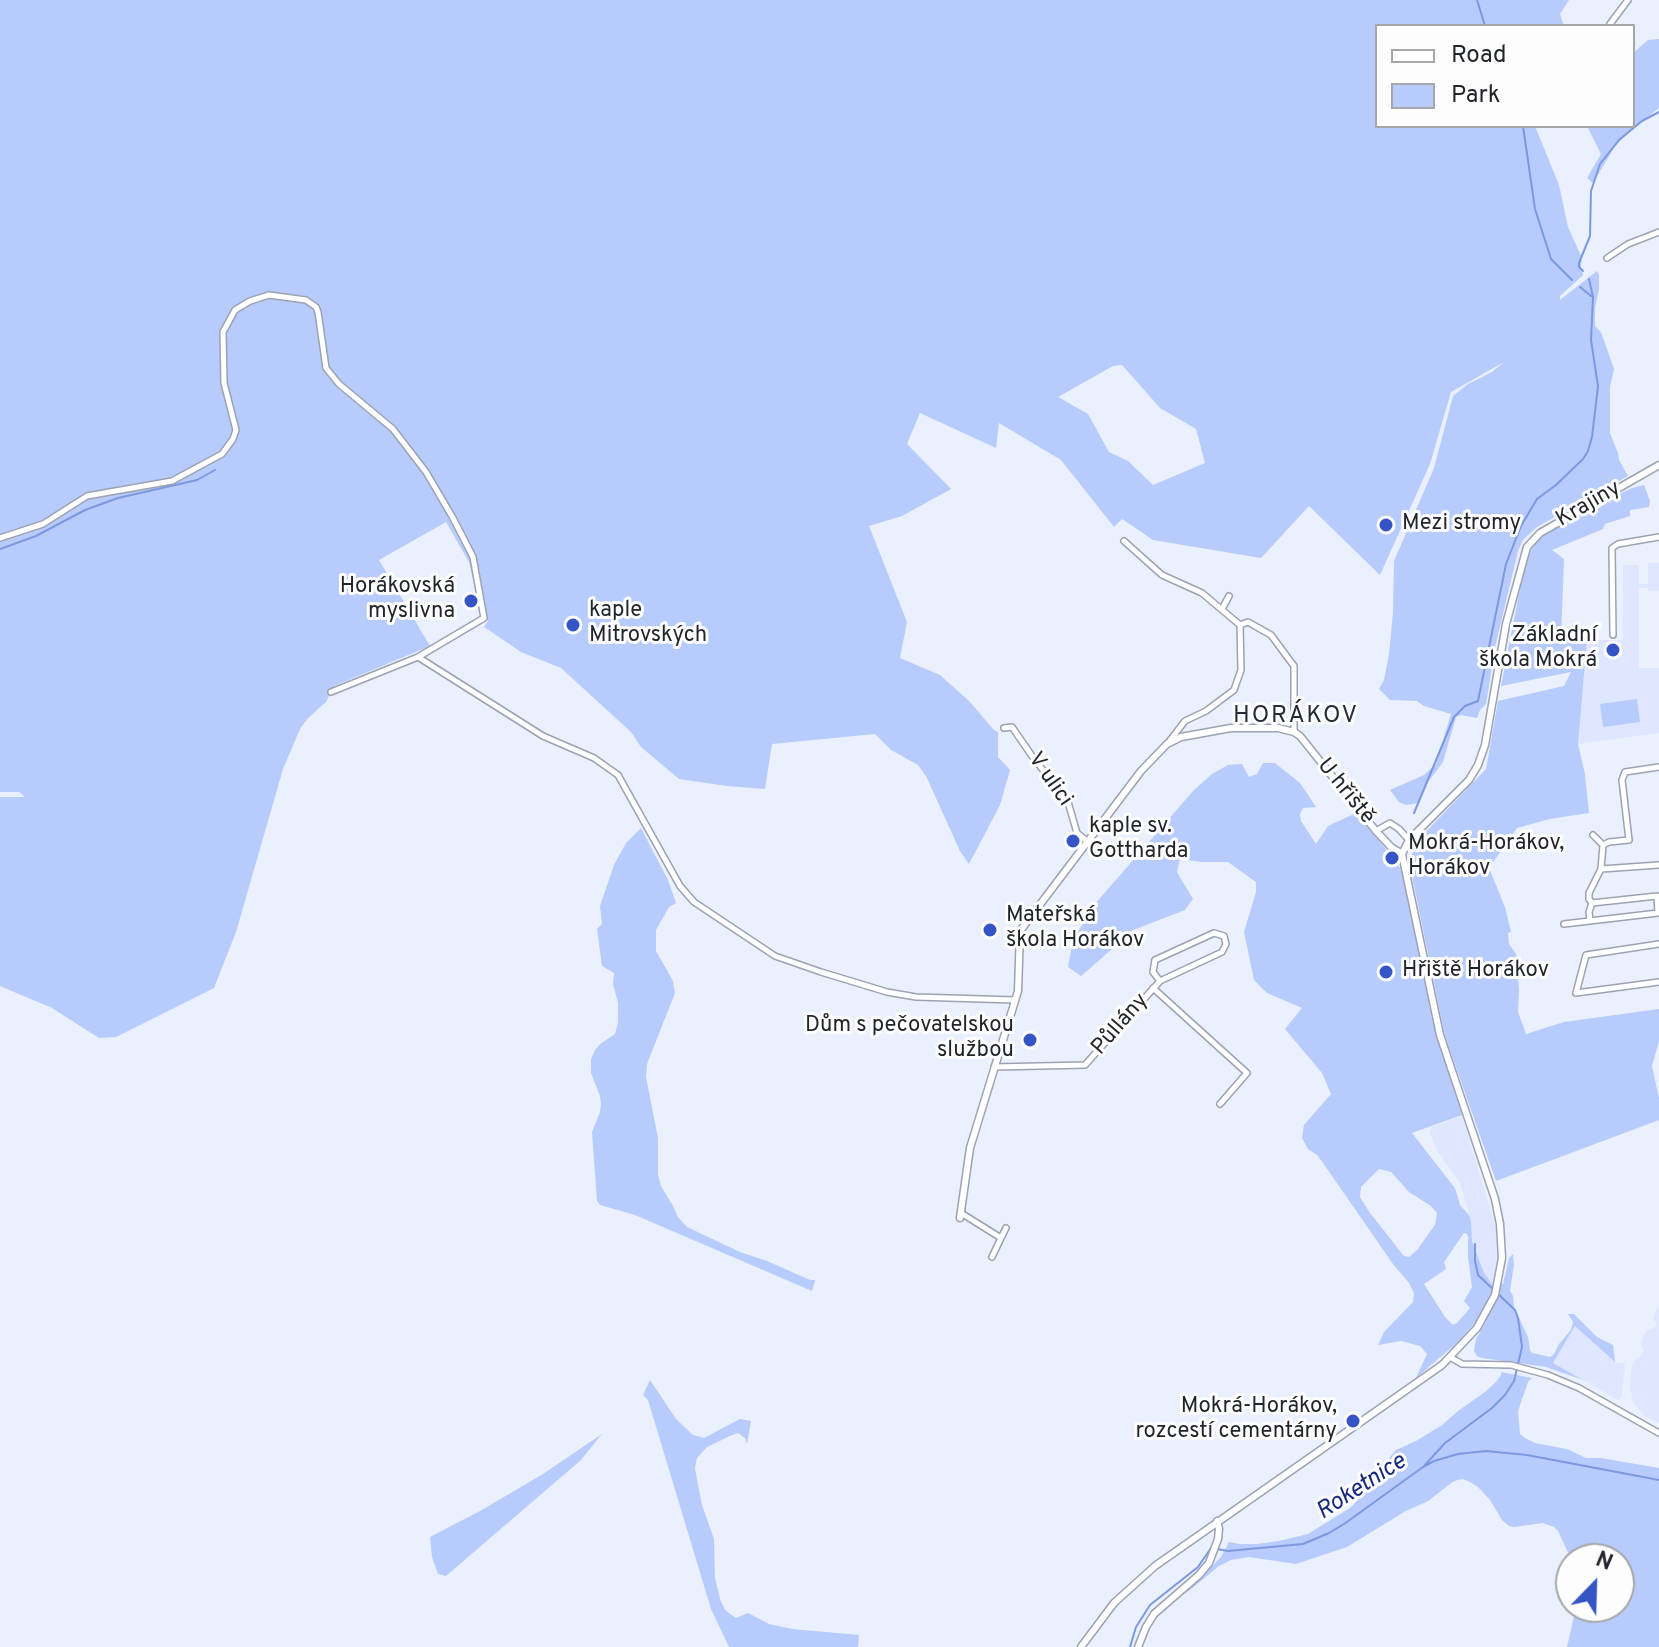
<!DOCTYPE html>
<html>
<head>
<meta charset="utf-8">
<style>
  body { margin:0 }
  #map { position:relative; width:1659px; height:1647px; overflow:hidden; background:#eaf0fd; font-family:Overpass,sans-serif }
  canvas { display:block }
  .legend { position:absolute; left:1375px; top:24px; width:260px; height:104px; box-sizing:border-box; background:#fdfdfd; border:2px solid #a5a7a9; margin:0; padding:10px 14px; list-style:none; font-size:24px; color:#22252b }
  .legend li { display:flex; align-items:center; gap:16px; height:40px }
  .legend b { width:40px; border:2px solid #a5a7a9 }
  .north { position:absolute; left:1555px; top:1543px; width:80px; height:80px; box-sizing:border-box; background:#fdfdfd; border:2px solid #a5a7a9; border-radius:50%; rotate:23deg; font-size:22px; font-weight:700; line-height:32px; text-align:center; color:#22252b }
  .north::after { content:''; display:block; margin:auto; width:28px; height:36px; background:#3555c6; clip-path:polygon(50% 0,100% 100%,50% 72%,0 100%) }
</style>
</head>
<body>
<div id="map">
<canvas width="1659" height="1647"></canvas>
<ul class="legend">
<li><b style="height:10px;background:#fff"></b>Road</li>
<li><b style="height:22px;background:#b7cbfc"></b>Park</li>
</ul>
<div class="north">N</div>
</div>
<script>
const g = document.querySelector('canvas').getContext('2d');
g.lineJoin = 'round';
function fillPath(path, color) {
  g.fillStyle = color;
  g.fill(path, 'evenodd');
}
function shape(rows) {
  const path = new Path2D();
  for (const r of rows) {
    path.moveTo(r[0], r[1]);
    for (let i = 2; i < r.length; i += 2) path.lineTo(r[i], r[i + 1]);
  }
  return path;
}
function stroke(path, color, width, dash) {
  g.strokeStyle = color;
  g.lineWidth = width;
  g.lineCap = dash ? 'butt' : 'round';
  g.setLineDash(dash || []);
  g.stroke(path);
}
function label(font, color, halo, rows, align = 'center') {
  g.font = font + ' Overpass,sans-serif';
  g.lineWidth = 6;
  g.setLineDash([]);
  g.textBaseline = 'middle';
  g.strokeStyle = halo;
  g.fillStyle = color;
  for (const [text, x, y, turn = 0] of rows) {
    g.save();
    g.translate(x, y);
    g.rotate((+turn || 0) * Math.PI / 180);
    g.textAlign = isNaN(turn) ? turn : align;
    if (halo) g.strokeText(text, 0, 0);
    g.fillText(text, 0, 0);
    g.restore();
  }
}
fillPath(shape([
  [1648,563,1659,563,1659,591,1648,591,1648,588,1639,588,1639,668,1659,668,1659,733,1578,744,1587,640,1623,640,1623,565,1639,565,1639,584,1648,584],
  [1462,1116,1496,1228,1498,1252,1493,1285,1484,1273,1472,1241,1471,1221,1460,1183,1436,1149,1430,1133,1432,1127],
  [1659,1305,1659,1423,1644,1416,1633,1402,1630,1386,1632,1365,1635,1360,1640,1357,1644,1350,1640,1343,1647,1330,1655,1328,1657,1323,1653,1319],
  [1575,1326,1616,1363,1625,1363,1622,1397,1618,1400,1553,1363]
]), '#dee7ff');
fillPath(shape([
  [0,0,1569,0,1560,14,1564,26,1377,26,1377,126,1535,126,1559,185,1568,227,1582,258,1581,267,1583,275,1560,296,1560,300,1597,271,1599,275,1599,289,1595,307,1595,326,1601,332,1614,369,1610,387,1610,433,1618,453,1619,460,1628,476,1537,527,1523,540,1518,551,1496,643,1486,704,1480,710,1477,718,1461,715,1456,717,1443,762,1428,782,1419,803,1406,805,1399,802,1390,790,1424,775,1436,764,1451,714,1424,706,1417,701,1390,700,1379,689,1384,680,1389,654,1393,613,1394,561,1434,468,1453,396,1468,384,1492,372,1504,362,1451,392,1430,464,1380,575,1309,506,1261,558,1153,540,1122,519,1114,527,1061,460,999,423,996,448,920,413,907,444,951,489,902,516,869,526,907,622,900,658,940,675,969,701,994,730,998,732,998,757,1010,770,1000,805,969,864,960,851,926,776,918,765,891,750,875,734,772,744,765,789,727,786,679,779,641,747,631,732,561,668,521,652,484,627,488,621,480,609,469,562,446,522,379,560,430,646,334,686,326,702,307,719,300,729,283,769,236,932,214,988,116,1037,99,1038,52,1008,0,986,0,797,25,797,19,792,0,792],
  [1122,365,1160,408,1196,429,1205,463,1153,485,1128,461,1109,452,1088,414,1058,397,1113,366],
  [1659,39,1659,108,1626,134,1614,148,1593,183,1587,178,1601,154,1587,126,1633,126,1633,53,1648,40],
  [1644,485,1650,501,1649,507,1630,510,1630,516,1605,524,1603,529,1552,550,1564,559,1561,640,1587,640,1578,744,1585,774,1589,813,1550,819,1517,828,1489,868,1505,907,1511,932,1508,933,1509,944,1516,954,1519,989,1518,1012,1526,1034,1564,1022,1659,1009,1659,1041,1652,1066,1659,1098,1659,1120,1496,1181,1445,1036,1411,871,1412,854,1420,838,1486,769,1498,701,1564,686,1571,672,1501,686,1526,558,1538,539,1578,514,1632,488],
  [1637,699,1640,722,1603,727,1600,704],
  [1263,763,1275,763,1300,783,1316,807,1303,808,1300,814,1301,821,1316,844,1328,826,1356,813,1390,854,1392,853,1404,876,1432,1019,1462,1115,1412,1133,1455,1188,1460,1205,1469,1215,1471,1221,1472,1241,1484,1273,1493,1285,1503,1284,1509,1258,1513,1254,1514,1264,1510,1291,1513,1296,1514,1307,1528,1337,1530,1350,1532,1353,1550,1357,1554,1354,1559,1344,1571,1330,1573,1322,1568,1314,1574,1314,1597,1337,1613,1345,1615,1362,1575,1326,1553,1363,1583,1380,1546,1367,1482,1358,1477,1356,1474,1351,1476,1339,1486,1322,1480,1317,1458,1342,1416,1378,1427,1354,1420,1346,1401,1341,1378,1345,1384,1332,1413,1302,1414,1293,1409,1283,1393,1264,1323,1163,1317,1155,1308,1149,1302,1138,1304,1125,1331,1094,1322,1073,1285,1029,1302,1008,1267,993,1254,980,1244,932,1256,892,1256,882,1228,862,1202,862,1180,859,1177,872,1193,899,1185,910,1128,932,1112,949,1081,976,1068,967,1073,940,1095,904,1193,791,1212,774,1228,765,1242,764,1249,777,1257,774],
  [1379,1169,1391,1172,1409,1192,1431,1206,1437,1213,1435,1225,1417,1250,1409,1257,1404,1256,1370,1213,1360,1197,1361,1187],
  [1464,1233,1467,1234,1468,1237,1468,1257,1472,1287,1464,1301,1470,1308,1457,1323,1453,1325,1445,1317,1424,1284,1446,1269,1444,1262],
  [641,828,668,880,676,903,669,907,656,930,656,951,673,981,675,993,647,1064,646,1077,658,1138,658,1175,661,1186,673,1206,678,1217,687,1227,740,1252,767,1261,810,1280,815,1280,812,1291,635,1215,600,1205,597,1201,592,1132,600,1112,601,1104,600,1096,591,1073,591,1059,595,1050,600,1044,615,1034,618,1022,618,1003,613,984,614,973,602,966,597,929,602,924,600,906,614,865,626,843],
  [1501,1372,1532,1378,1528,1382,1518,1411,1520,1434,1525,1438,1535,1443,1567,1449,1586,1458,1601,1458,1659,1468,1659,1647,1567,1647,1576,1607,1619,1607,1619,1559,1571,1559,1558,1531,1554,1527,1543,1523,1514,1527,1509,1526,1502,1520,1490,1500,1478,1487,1468,1481,1462,1479,1454,1481,1428,1501,1404,1512,1347,1547,1296,1564,1249,1557,1231,1560,1219,1566,1185,1594,1221,1557,1229,1542,1239,1544,1257,1544,1279,1541,1308,1534,1350,1508,1364,1494,1377,1472,1396,1450,1416,1441,1442,1425,1458,1411,1485,1392,1495,1383,1501,1375],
  [650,1380,676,1419,693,1435,704,1438,740,1419,751,1421,747,1444,745,1438,738,1433,730,1436,707,1447,697,1458,696,1462,695,1469,702,1505,714,1539,715,1578,720,1599,725,1610,736,1618,748,1613,769,1624,792,1629,859,1635,858,1647,729,1647,711,1609,648,1400,643,1395],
  [602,1434,581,1460,446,1576,438,1574,432,1557,430,1537,480,1511,543,1474]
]), '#b7cbfc');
stroke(shape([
  [1477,0,1485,26],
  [1523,126,1535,209,1551,259,1572,280],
  [1583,271,1579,267,1579,263,1590,236,1591,191,1600,164,1619,140,1642,121,1659,112],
  [1580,287,1591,296],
  [0,549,36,536,85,510,118,498,197,480,215,470],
  [1414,813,1454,717,1465,706,1478,701,1506,564,1521,526,1537,499,1556,485,1583,459,1588,451,1592,437,1598,386,1591,340,1593,297,1589,279],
  [1425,1465,1445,1443,1492,1408,1505,1395,1514,1381,1522,1347,1518,1318,1515,1310,1478,1275,1475,1261,1475,1244],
  [1217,1549,1228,1551,1303,1544,1329,1533,1344,1524,1423,1467,1434,1461,1458,1454,1486,1451,1527,1455,1659,1480],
  [1130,1647,1136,1627,1150,1605,1198,1567,1211,1548]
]), '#7c98e2', 2);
const minor = shape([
  [1610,24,1628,0],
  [1607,258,1628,244,1659,232],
  [0,538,43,524,87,496,172,481,222,454,233,439,236,430,224,383,223,332,235,310,250,301,269,295,306,300,316,307,318,312,326,368,339,384,393,429,426,472,453,518,473,557,484,618,418,657,331,692],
  [1124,541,1162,575,1202,593,1240,625,1241,670,1234,690,1206,711,1185,721,1168,743],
  [1222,609,1229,596],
  [1240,625,1248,622,1271,635,1294,666,1294,732],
  [1613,635,1612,548,1618,544,1659,537],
  [418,657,543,736,594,758,618,775,680,886,694,902,775,956,821,972,887,992,916,997,1015,1000],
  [1004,728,1012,727,1032,756,1068,802,1077,833,1087,841],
  [1659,767,1625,772,1622,780,1629,840,1609,842,1603,845,1601,869,1659,865],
  [1376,831,1390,823,1399,829,1409,840],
  [1593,835,1603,845],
  [1590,921,1589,912,1592,903],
  [1564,924,1658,913,1657,896,1592,903,1589,899,1589,893,1601,869],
  [1659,944,1586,955,1576,993,1659,982],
  [1153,988,1247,1073,1220,1104],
  [994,1067,1085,1065,1160,981,1222,952,1226,944,1224,936,1214,933,1155,960,1153,972,1160,981],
  [961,1213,1001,1238,992,1257],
  [1001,1238,1006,1228],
  [1450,1357,1462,1364,1511,1365,1548,1375,1579,1388,1659,1433]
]);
const tertiary = shape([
  [1402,854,1409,840,1469,780,1478,765,1485,745,1506,624,1527,547,1540,533,1659,465],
  [960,1218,970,1148,1018,991,1020,931,1141,771,1167,744,1181,737,1231,728,1278,728,1294,732,1300,736,1376,831,1391,847,1402,854],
  [1081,1647,1114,1603,1155,1566,1442,1365,1477,1328,1495,1295,1502,1258,1500,1224,1495,1199,1440,1035,1402,854],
  [1138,1647,1146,1627,1154,1614,1199,1575,1209,1563,1218,1539,1219,1529,1217,1521]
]);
stroke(minor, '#9ca2b1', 8);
stroke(tertiary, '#9ca2b1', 9);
stroke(minor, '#fff', 5);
stroke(tertiary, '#fff', 6);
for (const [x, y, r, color] of [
  [1386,525,8,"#3555c6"],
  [471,601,8,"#3555c6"],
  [573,625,8,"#3555c6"],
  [1613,650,8,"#3555c6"],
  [1073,841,8,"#3555c6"],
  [1392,858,8,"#3555c6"],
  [990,930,8,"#3555c6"],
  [1386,972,8,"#3555c6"],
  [1030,1040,8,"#3555c6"],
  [1353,1421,8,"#3555c6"]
]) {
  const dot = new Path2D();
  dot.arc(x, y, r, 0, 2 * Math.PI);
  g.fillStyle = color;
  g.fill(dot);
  stroke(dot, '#fdfdfd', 3);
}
label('22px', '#22252b', '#fdfdfd', [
  ["Krajiny",1589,505,-30],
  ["V ulici",1049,780,55],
  ["U hřiště",1345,792,51],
  ["Půllány",1121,1025,-49]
]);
label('22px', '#22252b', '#fdfdfd', [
  ["Mezi stromy",1402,525],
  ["Horákovská",455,588,"right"],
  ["myslivna",455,613,"right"],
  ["kaple",589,612],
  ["Mitrovských",589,637],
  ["Základní",1597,637,"right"],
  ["škola Mokrá",1597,662,"right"],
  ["kaple sv.",1089,828],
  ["Gottharda",1089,853],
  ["Mokrá-Horákov,",1408,845],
  ["Horákov",1408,870],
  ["Mateřská",1006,917],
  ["škola Horákov",1006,942],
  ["Hřiště Horákov",1402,972],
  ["Dům s pečovatelskou",1014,1027,"right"],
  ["službou",1014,1052,"right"],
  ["Mokrá-Horákov,",1337,1408,"right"],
  ["rozcestí cementárny",1337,1433,"right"]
], 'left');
g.letterSpacing = '2px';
label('24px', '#262b37', '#fdfdfd', [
  ["HORÁKOV",1296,717]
]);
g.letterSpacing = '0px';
label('italic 24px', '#15287c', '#fdfdfd', [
  ["Roketnice",1362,1488,-33]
]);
</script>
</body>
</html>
